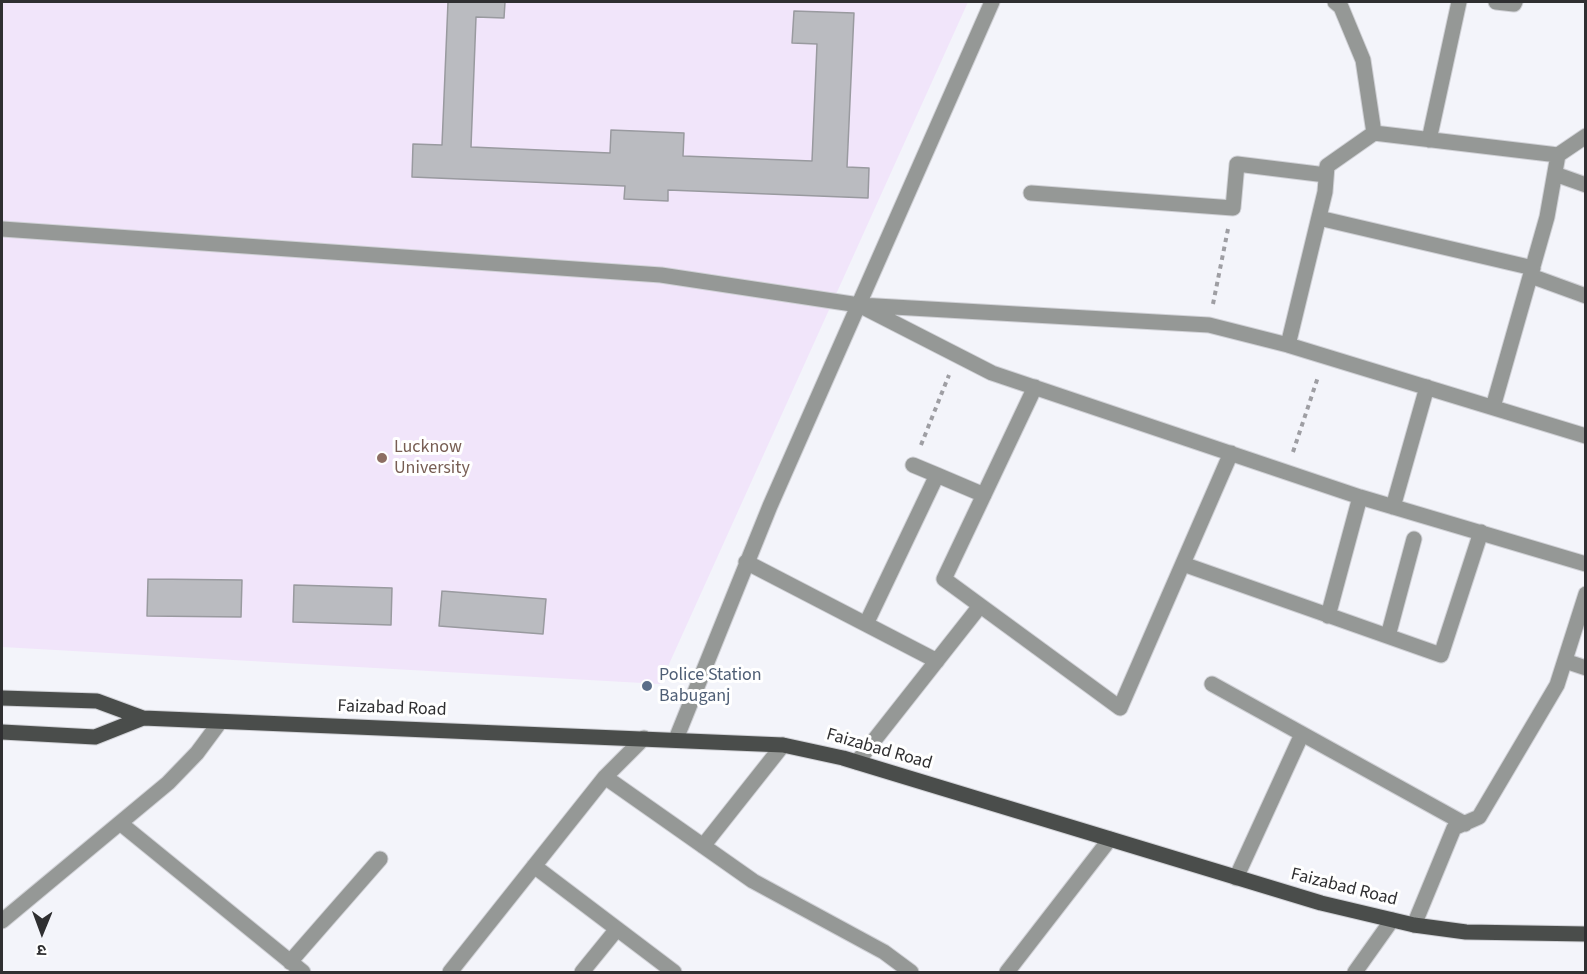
<!DOCTYPE html>
<html>
<head>
<meta charset="utf-8">
<style>
  body { margin:0 }
  #map { position:relative; width:1587px; height:974px; overflow:hidden; background:#f3f4fa; font-family:"Source Sans 3","Noto Sans Devanagari",sans-serif }
  canvas { display:block }
  .frame { position:absolute; inset:0; border:3px solid #2f2f31; pointer-events:none }
  .north { position:absolute; left:12px; top:902px; width:60px; height:60px; -webkit-text-stroke:4px #fff; paint-order:stroke; rotate:181deg; font-size:16px; font-weight:700; line-height:24px; text-align:center; color:#2f2f31 }
  .north::after { content:''; display:block; margin:auto; width:21px; height:27px; background:#2f2f31; clip-path:polygon(50% 0,100% 100%,50% 72%,0 100%) }
</style>
</head>
<body>
<div id="map">
<canvas width="1587" height="974"></canvas>
<div class="frame"></div>
<div class="north">उ</div>
</div>
<script>
const g = document.querySelector('canvas').getContext('2d');
g.lineJoin = 'round';
function fillPath(path, color) {
  g.fillStyle = color;
  g.fill(path, 'evenodd');
}
function shape(rows) {
  const path = new Path2D();
  for (const r of rows) {
    path.moveTo(r[0], r[1]);
    for (let i = 2; i < r.length; i += 2) path.lineTo(r[i], r[i + 1]);
  }
  return path;
}
function stroke(path, color, width, dash) {
  g.strokeStyle = color;
  g.lineWidth = width;
  g.lineCap = dash ? 'butt' : 'round';
  g.setLineDash(dash || []);
  g.stroke(path);
}
function label(font, color, halo, rows, align = 'center') {
  g.font = font + ' "Source Sans 3",sans-serif';
  g.lineWidth = 6;
  g.setLineDash([]);
  g.textBaseline = 'middle';
  g.strokeStyle = halo;
  g.fillStyle = color;
  for (const [text, x, y, turn = 0] of rows) {
    g.save();
    g.translate(x, y);
    g.rotate((+turn || 0) * Math.PI / 180);
    g.textAlign = isNaN(turn) ? turn : align;
    if (halo) g.strokeText(text, 0, 0);
    g.fillText(text, 0, 0);
    g.restore();
  }
}
fillPath(shape([
  [2,2,968,2,660,684,2,647]
]), '#f1e5fa');
const building = shape([
  [448,2,505,2,504,18,476,17,471,147,610,153,611,130,684,133,683,156,812,161,817,44,792,43,794,11,854,13,847,167,869,168,868,198,668,190,668,201,624,199,625,186,412,177,413,144,442,145,448,2],
  [148,579,242,580,241,617,147,616,148,579],
  [294,585,392,588,391,625,293,622,294,585],
  [442,591,546,599,543,634,439,626,442,591]
]);
fillPath(building, '#babbc0');
stroke(building, '#999a9f', 1.5);
const minor = shape([
  [1335,2,1341,7,1363,60,1374,133,1558,155],
  [1496,2,1514,4,1515,2],
  [1429,140,1459,2],
  [1555,174,1586,185],
  [1031,193,1233,208,1237,164,1326,175],
  [1319,218,1533,268],
  [2,229,661,275,859,305,1209,325,1288,345,1586,436],
  [1531,276,1586,296],
  [863,307,992,373,1360,497,1586,564],
  [1288,345,1325,192,1327,166,1374,133],
  [1035,387,944,579,1120,708,1231,453],
  [1493,407,1547,217,1558,155,1586,136],
  [937,475,984,495],
  [1393,507,1427,387],
  [746,562,937,661],
  [1183,564,1441,655,1481,532],
  [1328,616,1360,497],
  [866,624,937,475,913,465],
  [1388,636,1414,539],
  [1565,661,1586,668],
  [1212,684,1465,824],
  [676,739,770,506,992,2],
  [857,762,980,606],
  [605,777,753,881,884,952,911,972],
  [120,823,303,972],
  [703,846,783,745],
  [534,866,674,972],
  [1236,878,1302,734],
  [2,921,168,783,197,753,220,722],
  [1414,925,1454,828,1479,817,1557,685,1586,594],
  [290,962,380,859],
  [450,972,605,777,644,738],
  [582,972,617,929],
  [1007,972,1110,839],
  [1355,972,1392,920]
]);
const major = shape([
  [2,698,97,701,143,718,783,745,843,758,1321,903,1414,925,1466,932,1586,934],
  [2,732,95,737,143,718]
]);
stroke(minor, '#d0d1d6', 17);
stroke(major, '#d0d1d6', 17);
stroke(shape([
  [1213,304,1228,229],
  [921,445,949,375],
  [1293,452,1318,377]
]), '#9e9ea3', 4, [4.5, 4.5]);
stroke(minor, '#959896', 15);
stroke(major, '#4a4d4b', 15);
for (const [x, y, r, color] of [
  [382,458,6,"#8d6e63"],
  [647,686,6,"#5c6f8a"]
]) {
  const dot = new Path2D();
  dot.arc(x, y, r, 0, 2 * Math.PI);
  g.fillStyle = color;
  g.fill(dot);
  stroke(dot, '#fff', 2);
}
label('18px', '#785e54', '#fff', [
  ["Lucknow",394,448],
  ["University",394,469]
], 'left');
label('18px', '#4e5e75', '#fff', [
  ["Police Station",659,676],
  ["Babuganj",659,697]
], 'left');
label('18px', '#2f2f31', '#fff', [
  ["Faizabad Road",392,709,2],
  ["Faizabad Road",879,750,16],
  ["Faizabad Road",1344,888,14]
]);
</script>
</body>
</html>
